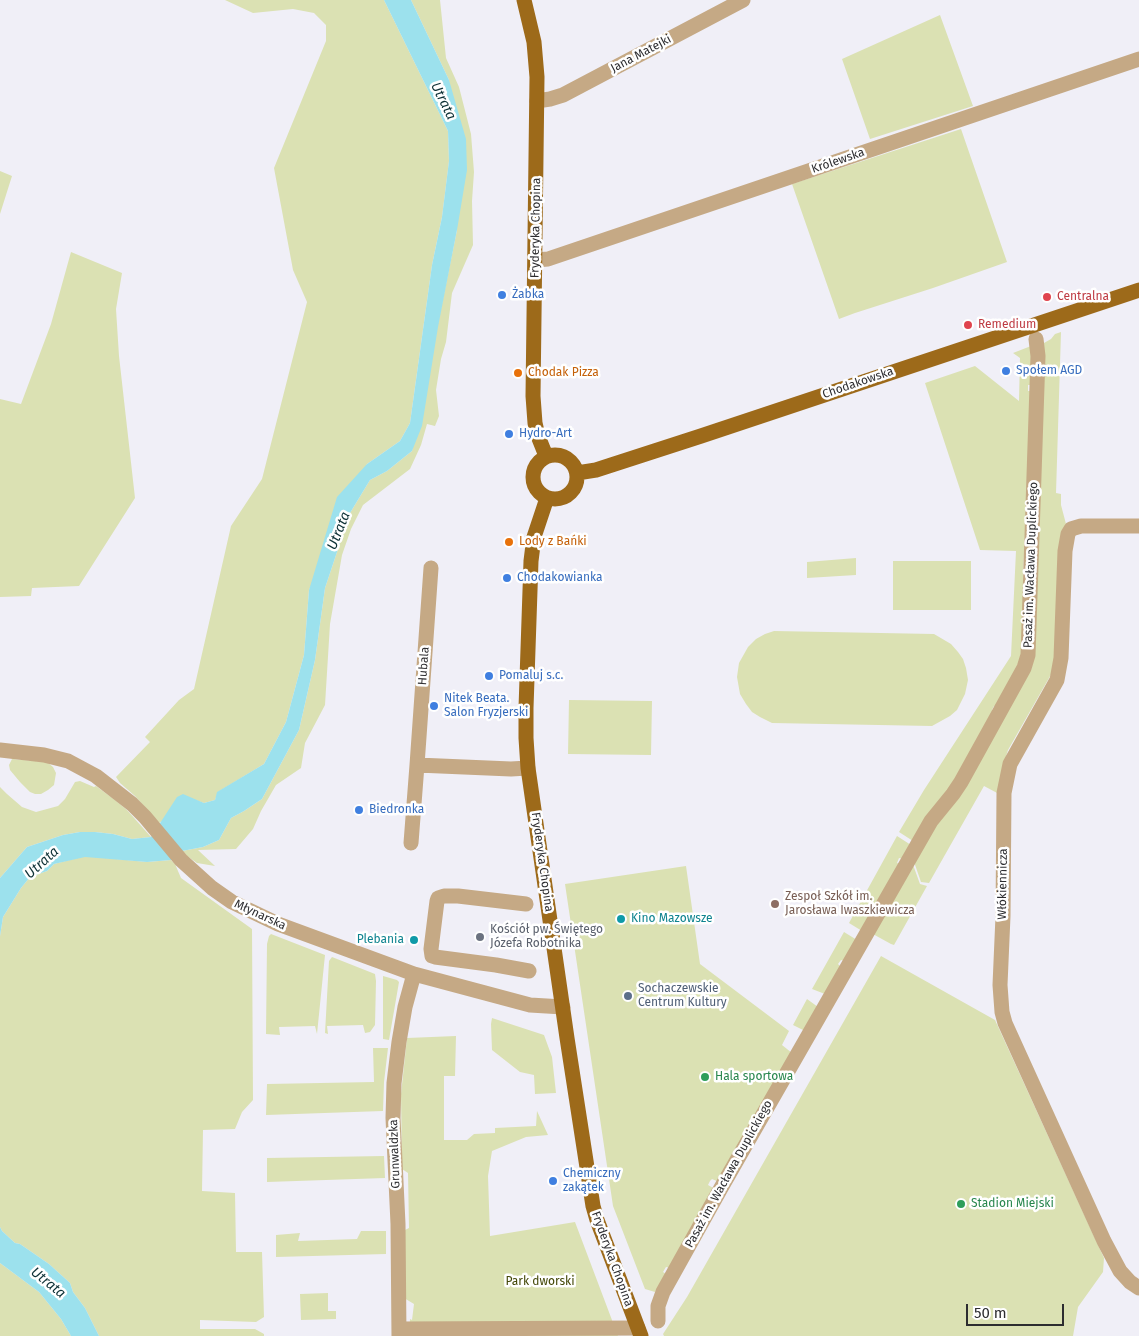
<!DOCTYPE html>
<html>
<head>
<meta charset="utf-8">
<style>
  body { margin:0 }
  #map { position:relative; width:1139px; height:1336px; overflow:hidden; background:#f0eff7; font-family:"Fira Sans",sans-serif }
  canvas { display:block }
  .scale { position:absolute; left:966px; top:1304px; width:98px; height:22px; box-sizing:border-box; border:2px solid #2d2d30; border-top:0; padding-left:6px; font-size:15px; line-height:18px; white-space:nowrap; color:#2d2d30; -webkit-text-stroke:4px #fff; paint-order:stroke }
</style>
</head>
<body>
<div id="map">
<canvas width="1139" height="1336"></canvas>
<div class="scale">50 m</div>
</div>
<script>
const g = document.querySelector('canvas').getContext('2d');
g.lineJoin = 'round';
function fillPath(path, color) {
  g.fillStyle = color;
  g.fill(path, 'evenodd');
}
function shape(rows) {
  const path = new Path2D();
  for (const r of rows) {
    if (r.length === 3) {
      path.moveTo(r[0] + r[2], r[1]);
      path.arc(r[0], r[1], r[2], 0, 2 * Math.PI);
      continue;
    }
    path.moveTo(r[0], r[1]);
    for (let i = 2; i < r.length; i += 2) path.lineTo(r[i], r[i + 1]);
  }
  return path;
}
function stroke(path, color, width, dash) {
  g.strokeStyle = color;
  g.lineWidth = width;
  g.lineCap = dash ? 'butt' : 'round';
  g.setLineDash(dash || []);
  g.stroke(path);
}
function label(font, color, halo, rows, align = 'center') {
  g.font = font + ' "Fira Sans",sans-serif';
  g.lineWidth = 5;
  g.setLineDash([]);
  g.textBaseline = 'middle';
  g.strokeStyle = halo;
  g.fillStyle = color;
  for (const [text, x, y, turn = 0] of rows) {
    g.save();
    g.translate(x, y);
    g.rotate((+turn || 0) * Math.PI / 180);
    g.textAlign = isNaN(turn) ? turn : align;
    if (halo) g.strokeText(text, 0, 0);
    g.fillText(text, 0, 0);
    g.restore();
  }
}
fillPath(shape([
  [225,0,384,0,448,131,449,161,442,217,432,265,410,423,400,441,367,464,309,590,304,655,286,722,264,764,218,792,215,800,204,803,195,800,159,823,135,796,120,783,116,777,150,742,145,737,179,700,194,689,231,526,262,479,307,302,293,270,274,168,326,41,326,25,314,13,293,9,253,13],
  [411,0,440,0,446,58,459,87,471,134,474,172,472,201,473,245,452,293,446,342,441,359,436,390,439,416,435,426,427,424,421,445,410,469,363,505,351,529,342,555,330,624,325,705,305,743,301,768,276,785,261,811,253,829,236,849,198,850,215,866,197,863,187,856,182,851,203,847,219,840,231,818,244,811,262,799,299,730,315,660,325,588,350,513,370,480,387,471,412,451,457,230,449,80],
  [940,15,973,106,870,139,842,59],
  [961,129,1007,262,933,288,855,313,839,319,792,184],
  [0,171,12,176,0,214],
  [71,252,122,273,116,309,119,356,135,498,79,586,32,588,31,596,0,597,0,399,21,404,51,324],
  [1061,332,1056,493,1061,494,1061,505,1066,524,1053,671,1008,750,1003,766,999,794,984,786,929,883,921,882,913,859,1025,678,1044,343,1051,339,1055,334],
  [1031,346,1032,385,1028,385,1028,391,1032,391,1023,575,1024,651,998,707,994,706,992,710,994,713,949,793,913,841,899,832,924,790,1011,656,1016,551,980,550,925,383,975,366,1019,401,1020,358,1013,353],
  [856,558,856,575,807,578,807,562],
  [893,561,971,561,971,610,893,610],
  [774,631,934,634,951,644,958,652,963,659,966,668,968,680,965,694,957,710,950,716,932,726,772,723,760,717,752,712,746,704,740,694,737,677,739,663,748,647,756,639,765,634],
  [569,700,652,701,651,755,568,754],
  [12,759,47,762,53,767,56,773,54,785,48,790,41,794,35,794,30,792,20,782,10,770,9,765],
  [80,781,94,787,96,786,115,800,127,810,151,837,132,839,113,834,95,832,80,832,63,835,27,847,0,878,0,787,7,794,22,807,36,812,58,806,65,799,75,782],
  [897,836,911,845,903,859,899,858,897,863,900,864,862,931,849,923],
  [85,856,147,862,171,860,175,864,181,878,252,929,253,1100,242,1112,235,1129,203,1130,202,1191,235,1193,236,1252,262,1252,264,1317,256,1322,200,1320,200,1329,255,1329,264,1334,264,1336,99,1336,85,1308,73,1292,70,1283,49,1264,20,1244,15,1243,2,1231,0,1227,0,936,3,917,21,888,30,877,47,871,54,864],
  [912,862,920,884,927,886,894,945,891,944,871,933],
  [686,866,700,964,789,1031,782,1045,792,1053,755,1119,751,1117,749,1122,752,1124,719,1182,712,1179,710,1181,708,1185,715,1189,670,1268,666,1267,663,1272,666,1274,655,1292,645,1289,613,1206,565,884],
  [844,932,857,940,845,961,841,960,838,964,841,967,825,994,812,989],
  [271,934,325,955,317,1034,315,1026,279,1027,280,1035,266,1034,267,944,269,936],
  [881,956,995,1020,1104,1258,1103,1272,1078,1307,1073,1336,664,1336,663,1334,687,1297],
  [332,957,375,974,376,981,375,1025,370,1032,365,1033,363,1025,327,1026,328,1034,325,1033,329,961],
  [383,976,397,980,399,982,389,1040,383,1039],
  [807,999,818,1007,805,1031,793,1025],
  [492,1018,544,1035,552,1057,556,1093,535,1094,534,1075,520,1072,492,1050,491,1024],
  [456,1036,455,1076,444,1076,444,1140,467,1140,474,1134,495,1133,495,1128,536,1126,537,1111,548,1135,526,1137,492,1151,488,1176,490,1236,575,1222,618,1336,409,1336,410,1319,412,1320,414,1304,404,1298,403,1231,409,1228,408,1173,402,1169,401,1094,407,1038],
  [373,1048,388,1048,384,1082,383,1111,266,1115,267,1084,374,1082],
  [384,1156,385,1178,267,1182,267,1158],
  [361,1231,386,1231,386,1254,276,1257,276,1235,300,1233,298,1241,357,1239],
  [0,1263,39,1292,61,1319,71,1336,0,1336],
  [328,1293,328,1311,336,1311,336,1319,301,1320,300,1294]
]), '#dbe1b3');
fillPath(shape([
  [384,0,411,0,449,80,466,139,467,170,457,230,438,327,422,426,412,451,387,471,370,480,350,513,325,588,315,660,299,730,262,799,244,811,231,818,219,840,203,847,182,851,171,860,147,862,85,857,54,864,47,871,30,877,21,888,3,917,0,936,0,878,27,847,63,835,80,832,95,832,113,834,132,839,151,837,177,797,183,794,204,803,215,800,217,792,264,764,286,722,304,655,309,590,337,497,367,464,400,441,410,423,432,265,442,217,449,161,448,131],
  [0,1227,2,1231,15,1243,20,1244,49,1264,70,1283,73,1292,85,1308,99,1336,71,1336,61,1319,39,1292,0,1263]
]), '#9ce1ed');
stroke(shape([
  [537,101,550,99,563,95,743,0],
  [536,260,548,259,1139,59],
  [1139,526,1081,526,1071,529,1068,534,1065,551,1061,658,1057,680,1010,764,1004,793,1003,916,1000,985,1002,1012,1005,1023,1104,1241,1120,1271,1130,1282,1139,1288],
  [431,568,417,765,511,769,528,768],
  [0,750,44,755,68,761,96,776,132,804,145,817,181,860,212,888,232,902,278,924,414,974,530,1005,563,1007],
  [411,843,417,765],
  [526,904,458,896,444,896,438,898,437,901,431,949,432,956,435,957,496,965,529,971],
  [658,1321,658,1306,663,1292,721,1188,931,821,953,794,961,782,1024,668,1028,655,1038,356,1036,339],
  [399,1329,638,1328],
  [399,1336,398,1224,393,1118,394,1083,399,1042,405,1007,414,974]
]), '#c5a985', 15);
stroke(shape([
  [524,0,534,42,537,77,533,396,535,423,538,436,546,456],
  [555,477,22],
  [577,473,596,470,701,436,1139,290],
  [547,498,534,537,531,561,526,708,526,738,528,768,567,1038,593,1206,597,1220,641,1336]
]), '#9d6a1a', 15);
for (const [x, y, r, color] of [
  [502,295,5,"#3f7fe0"],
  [1047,297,5,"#e0444e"],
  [968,325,5,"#e0444e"],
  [1006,371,5,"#3f7fe0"],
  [518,373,5,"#e8710a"],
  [509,434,5,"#3f7fe0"],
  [509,542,5,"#e8710a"],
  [507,578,5,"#3f7fe0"],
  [489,676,5,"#3f7fe0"],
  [434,706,5,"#3f7fe0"],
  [359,810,5,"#3f7fe0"],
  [775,904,5,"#8d6e63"],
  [621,919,5,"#0f9aa8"],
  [480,937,5,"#6b7280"],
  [414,940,5,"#0f9aa8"],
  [628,996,5,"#5c6f8a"],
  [705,1077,5,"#2e9e5b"],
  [553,1181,5,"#3f7fe0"],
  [961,1204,5,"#2e9e5b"]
]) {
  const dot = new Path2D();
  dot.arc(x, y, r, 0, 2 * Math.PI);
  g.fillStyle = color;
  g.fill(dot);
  stroke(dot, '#fff', 2);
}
label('12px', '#2d2d30', '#fff', [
  ["Jana Matejki",641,54,-28],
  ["Królewska",838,161,-19],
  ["Fryderyka Chopina",536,228,-89],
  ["Chodakowska",858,383,-19],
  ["Pasaż im. Wacława Duplickiego",1031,565,-88],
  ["Hubala",424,666,-86],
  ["Fryderyka Chopina",542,862,82],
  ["Włókiennicza",1003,884,-89],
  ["Młynarska",260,915,25],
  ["Grunwaldzka",395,1154,-92],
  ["Pasaż im. Wacława Duplickiego",729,1174,-61],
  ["Fryderyka Chopina",612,1259,70]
]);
label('12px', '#366cbe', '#fff', [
  ["Żabka",512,295],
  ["Społem AGD",1016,371],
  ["Hydro-Art",519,434],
  ["Chodakowianka",517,578],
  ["Pomaluj s.c.",499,676],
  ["Nitek Beata.",444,699],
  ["Salon Fryzjerski",444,713],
  ["Biedronka",369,810],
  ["Chemiczny",563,1174],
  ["zakątek",563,1188]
], 'left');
label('12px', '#be3a42', '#fff', [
  ["Centralna",1057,297],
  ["Remedium",978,325]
], 'left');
label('12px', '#c56008', '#fff', [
  ["Chodak Pizza",528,373],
  ["Lody z Bańki",519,542]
], 'left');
label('12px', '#785e54', '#fff', [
  ["Zespoł Szkół im.",785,897],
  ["Jarosława Iwaszkiewicza",785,911]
], 'left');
label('12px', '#0d838f', '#fff', [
  ["Kino Mazowsze",631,919],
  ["Plebania",404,940,"right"]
], 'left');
label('12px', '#5b616d', '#fff', [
  ["Kościół pw. Świętego",490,930],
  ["Józefa Robotnika",490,944]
], 'left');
label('12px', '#4e5e75', '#fff', [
  ["Sochaczewskie",638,989],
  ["Centrum Kultury",638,1003]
], 'left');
label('12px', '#27864d', '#fff', [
  ["Hala sportowa",715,1077],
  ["Stadion Miejski",971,1204]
], 'left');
label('12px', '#434707', '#fff', [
  ["Park dworski",540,1282]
]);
label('italic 14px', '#0e3136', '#fff', [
  ["Utrata",443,101,64],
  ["Utrata",339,531,-68],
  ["Utrata",42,863,-42],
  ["Utrata",48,1283,39]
]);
</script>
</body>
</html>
